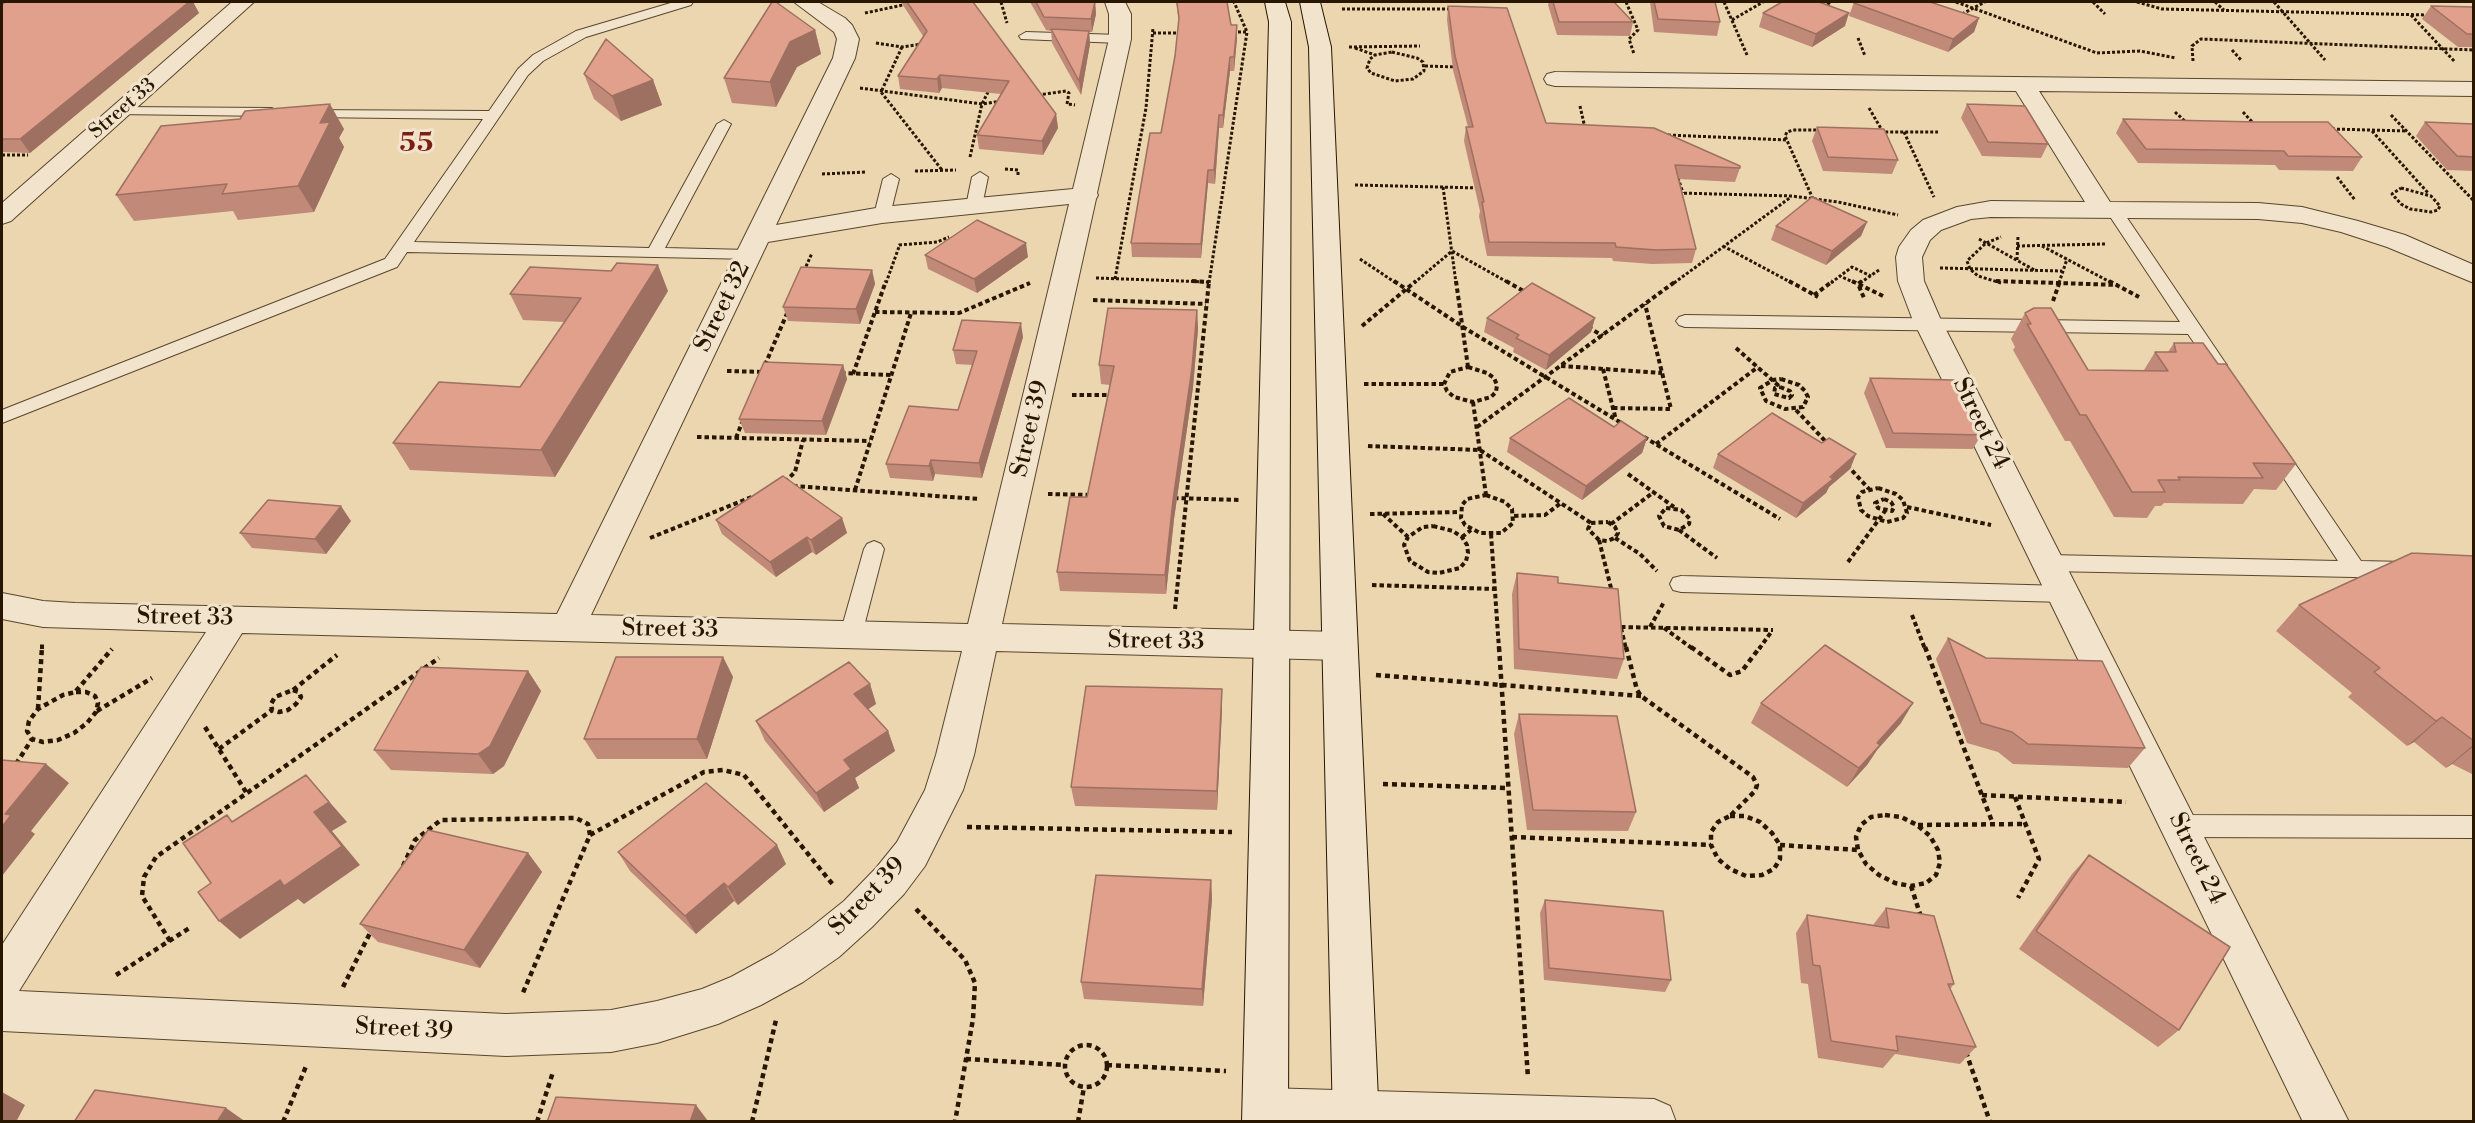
<!DOCTYPE html>
<html>
<head>
<meta charset="utf-8">
<style>
  body { margin:0 }
  #map { position:relative; width:2475px; height:1123px; overflow:hidden; background:#ebd6b0; font-family:"Libre Bodoni",serif }
  canvas { display:block }
  .frame { position:absolute; inset:0; border:3px solid #281600; pointer-events:none }
</style>
</head>
<body>
<div id="map">
<canvas width="2475" height="1123"></canvas>
<div class="frame"></div>
</div>
<script>
const g = document.querySelector('canvas').getContext('2d');
g.lineJoin = 'round';
function shape(rows) {
  const path = new Path2D();
  for (const r of rows) {
    if (r.length === 3) {
      path.moveTo(r[0] + r[2], r[1]);
      path.arc(r[0], r[1], r[2], 0, 2 * Math.PI);
      continue;
    }
    path.moveTo(r[0], r[1]);
    for (let i = 2; i < r.length; i += 2) path.lineTo(r[i], r[i + 1]);
  }
  return path;
}
function stroke(path, color, width, dash) {
  g.strokeStyle = color;
  g.lineWidth = width;
  g.lineCap = dash ? 'butt' : 'round';
  g.setLineDash(dash || []);
  g.stroke(path);
}
function fillPath(path, color) {
  g.fillStyle = color;
  g.fill(path, 'evenodd');
}
function label(font, color, halo, rows, align = 'center') {
  g.font = font + ' "Libre Bodoni",serif';
  g.lineWidth = 6;
  g.setLineDash([]);
  g.textBaseline = 'middle';
  g.strokeStyle = halo;
  g.fillStyle = color;
  for (const [text, x, y, turn = 0] of rows) {
    g.save();
    g.translate(x, y);
    g.rotate((+turn || 0) * Math.PI / 180);
    g.textAlign = isNaN(turn) ? turn : align;
    if (halo) g.strokeText(text, 0, 0);
    g.fillText(text, 0, 0);
    g.restore();
  }
}
const lane = shape([
  [674,2,693,2,691,5,586,37,543,61,528,75,414,242,649,248,717,124,724,120,731,124,665,248,749,250,757,255,755,259,407,252,397,267,2,423,2,410,385,259,483,119,306,117,299,113,301,110,489,111,518,69,533,55,576,31,674,2],
  [1026,32,1120,35,1127,39,1120,43,1021,39,1019,36,1026,32],
  [121,107,272,108,279,112,272,116,116,114,114,111,121,107],
  [980,172,988,177,982,206,974,211,966,206,972,177,980,172],
  [891,174,899,179,890,215,888,218,876,218,874,215,883,179,891,174],
  [2113,204,2119,206,2224,361,2227,365,2224,369,2212,369,2188,334,1685,327,1679,325,1676,321,1679,317,1685,315,2180,322,2105,209,2113,204],
  [2274,441,2281,443,2361,561,2405,562,2412,564,2416,570,2412,576,2405,578,2049,571,2042,569,2038,563,2042,557,2049,555,2338,561,2264,448,2267,443,2274,441],
  [874,541,881,544,884,549,862,634,859,640,851,643,843,640,840,634,864,549,867,544,874,541],
  [1681,576,2065,586,2073,588,2076,594,2073,600,2065,602,1681,592,1673,590,1670,584,1673,578,1681,576],
  [2180,815,2474,816,2474,838,2180,837,2171,834,2168,826,2171,818,2180,815]
]);
const street = shape([
  [232,2,254,2,11,221,2,224,2,203,232,2],
  [794,2,818,2,845,18,852,25,859,39,855,58,776,225,882,207,1073,189,1109,39,1109,14,1105,2,1125,2,1131,14,1131,39,1097,193,1098,195,1096,199,1002,624,1340,632,1352,636,1357,646,1352,656,1340,660,996,651,974,755,963,790,925,866,904,894,872,927,839,957,803,982,761,1005,718,1024,657,1043,611,1052,506,1056,2,1031,2,945,206,632,43,627,2,619,2,593,43,601,75,603,557,614,833,58,837,39,834,32,794,2],
  [1069,204,968,624,591,615,768,242,882,223,1069,204],
  [242,633,962,651,936,755,925,790,897,842,876,868,844,901,809,929,773,954,731,977,702,989,657,1001,611,1010,506,1014,19,991,242,633],
  [1555,72,2474,82,2474,96,2039,91,2110,202,2258,203,2302,207,2358,221,2405,235,2474,265,2474,283,2387,247,2341,232,2302,223,2258,219,1991,217,1971,219,1941,230,1930,240,1922,257,1924,281,1940,318,2349,1122,2303,1122,1912,318,1898,281,1896,257,1899,247,1911,230,1923,220,1957,207,1991,201,2085,202,2016,91,1555,86,1547,84,1544,79,1547,74,1555,72],
  [1265,1088,1654,1099,1670,1106,1676,1122,1247,1122,1243,1110,1249,1094,1265,1088]
]);
const secondary = shape([
  [1265,2,1285,2,1291,22,1288,1122,1242,1122,1269,22,1265,2],
  [1300,2,1320,2,1331,47,1379,1122,1333,1122,1309,47,1300,2]
]);
stroke(lane, '#59462c', 2);
stroke(street, '#59462c', 2);
stroke(secondary, '#281600', 2);
stroke(shape([
  [1001,2,1007,23],
  [1626,2,1638,30,1629,39,1634,54],
  [1724,2,1747,55],
  [1956,2,2097,53,2140,51,2176,58],
  [2093,2,2105,14],
  [2137,2,2162,9,2428,15],
  [2215,2,2224,10],
  [2274,2,2325,60],
  [1824,8,1830,2],
  [1342,9,1451,9],
  [865,13,917,2],
  [1962,14,1985,2],
  [2411,15,2455,62],
  [1732,20,1763,2],
  [1233,32,1247,32],
  [1153,33,1180,33],
  [1858,38,1865,56],
  [876,43,902,47,922,44],
  [902,47,881,92,942,170],
  [1349,47,1420,46],
  [1355,48,1375,55],
  [2232,50,2242,61],
  [1392,52,1417,58,1423,62,1424,71,1413,79,1395,81,1371,73,1367,68,1370,59,1375,55,1392,52],
  [2193,61,2192,46,2201,39,2474,50],
  [1425,66,1457,67],
  [860,88,982,104,1001,101],
  [1038,95,1066,91,1069,93,1067,104,1075,105],
  [1580,106,1585,128],
  [1869,108,1883,132,1938,132],
  [2175,112,2187,123],
  [2243,112,2254,124],
  [2391,115,2474,201],
  [2332,129,2407,131],
  [2372,131,2429,194],
  [1904,132,1934,197],
  [1668,135,1787,140],
  [2,155,28,155],
  [970,157,982,104,989,90],
  [1005,169,1018,170,1018,177],
  [915,171,956,170],
  [822,174,866,172],
  [2337,177,2355,200],
  [1678,178,1683,193],
  [1355,185,1480,188],
  [1443,187,1456,283],
  [2401,188,2431,196,2440,206,2438,210,2431,212,2410,209,2401,204,2392,194,2401,188],
  [1679,193,1792,196,1838,202,1898,215],
  [1813,199,1785,136,1787,132,1793,130,1820,130],
  [1979,239,2036,271],
  [899,245,937,242,949,237],
  [1723,246,1792,283],
  [2017,246,2105,244],
  [2042,246,2112,283],
  [1360,259,1396,283],
  [2017,260,2018,236],
  [1940,268,2062,271],
  [804,271,812,253],
  [1096,278,1209,282],
  [1115,279,1146,108,1153,28],
  [886,283,900,244],
  [1209,283,1247,32,1234,2],
  [1414,283,1452,251,1509,283],
  [1674,283,1791,197],
  [1831,283,1840,276],
  [1855,283,1840,276,1852,267,1871,276],
  [1860,283,1879,270],
  [2001,283,1978,276,1970,269,1967,261,1986,243,2001,237],
  [2059,283,2067,259]
]), '#281600', 3, [3, 2]);
stroke(shape([
  [1192,281,1209,282],
  [1394,281,1463,327,1623,424],
  [1456,281,1468,367],
  [1506,281,1527,293],
  [1789,281,1818,297],
  [1852,281,1883,296],
  [1862,281,1858,284,1864,298],
  [1996,281,2118,285],
  [2109,281,2139,297],
  [1814,295,1833,281],
  [1093,300,1206,304],
  [2053,301,2060,281],
  [875,312,959,313,1030,283],
  [1362,326,1416,281],
  [1588,327,1603,336],
  [1736,348,1780,387],
  [765,365,788,311],
  [1561,366,1662,373],
  [1468,367,1487,373,1494,378,1497,385,1496,392,1491,397,1473,402,1454,397,1447,391,1444,384,1450,372,1468,367],
  [1603,369,1616,420],
  [727,371,765,372],
  [841,373,891,375],
  [853,374,886,281],
  [1781,379,1799,385,1805,391,1808,397,1803,407,1785,409,1766,401,1760,388,1773,380,1781,379],
  [1364,384,1444,384],
  [1780,387,1790,391,1792,395,1789,398,1774,394,1775,388,1780,387],
  [1072,395,1112,395],
  [1473,402,1486,495],
  [1613,408,1671,409,1645,304],
  [1796,410,1828,444],
  [1477,427,1676,281],
  [697,437,870,441],
  [1644,437,1780,519],
  [736,438,743,420],
  [1656,444,1758,367],
  [1368,446,1480,450,1591,523],
  [1847,465,1869,489],
  [1628,474,1674,507],
  [785,482,795,472,803,440],
  [793,486,980,499],
  [1878,488,1896,494,1903,500,1907,513,1903,518,1887,522,1868,516,1861,510,1858,497,1862,492,1878,488],
  [855,490,911,313],
  [1048,494,1092,495],
  [1486,495,1505,502,1512,509,1513,523,1501,533,1480,533,1465,525,1461,518,1462,505,1467,499,1486,495],
  [1174,498,1239,500],
  [1884,499,1891,502,1894,507,1892,511,1878,508,1875,503,1884,499],
  [1907,507,1991,525],
  [1666,508,1681,510,1690,519,1689,524,1679,530,1664,526,1659,516,1666,508],
  [1370,514,1460,512],
  [1383,514,1408,537],
  [1514,516,1545,515,1561,503],
  [1608,522,1615,527,1618,533,1615,538,1607,541,1599,540,1588,529,1591,523,1608,522],
  [1611,524,1654,492],
  [1433,526,1453,531,1462,537,1467,545,1468,553,1466,561,1460,568,1439,573,1428,572,1410,561,1404,545,1408,537,1423,527,1433,526],
  [1679,530,1717,558],
  [1491,534,1499,649],
  [1462,537,1471,530],
  [650,538,754,496],
  [1615,538,1640,554,1657,571],
  [1599,540,1612,592],
  [1848,562,1885,511],
  [1372,585,1496,589],
  [1175,609,1209,281],
  [1912,615,1925,649],
  [1621,627,1773,630],
  [1650,627,1664,602],
  [1621,628,1626,649],
  [1664,628,1693,649],
  [42,649,42,644],
  [1759,649,1772,631]
]), '#281600', 4, [4.5, 3]);
stroke(shape([
  [1499,647,1528,1078],
  [1626,647,1637,690,1641,696,1753,777,1757,785,1755,791,1730,816],
  [1691,647,1730,675,1742,671,1760,647],
  [1925,647,1993,824],
  [1376,675,1641,696],
  [293,690,337,655],
  [293,690,299,692,301,697,296,704,288,710,279,712,272,710,271,704,275,697,293,690],
  [76,691,112,649],
  [76,692,86,692,95,696,98,703,96,712,87,723,74,733,58,740,43,742,32,739,27,731,29,721,38,709,63,695,76,692],
  [38,709,42,647],
  [97,711,152,678],
  [205,727,246,792],
  [219,749,272,710],
  [16,764,32,739],
  [1383,784,1508,788],
  [1982,795,2126,802],
  [2015,797,2039,859,2018,898],
  [1885,815,1901,817,1917,825,1930,836,1938,850,1940,863,1936,875,1926,883,1911,886,1895,883,1879,875,1866,864,1858,850,1856,837,1861,825,1871,817,1885,815],
  [1730,816,1745,816,1760,822,1772,833,1780,845,1780,859,1774,869,1762,875,1746,876,1730,869,1718,859,1711,845,1711,832,1718,822,1730,816],
  [1918,825,2025,824],
  [967,827,1232,832],
  [590,835,704,772,723,770,744,775,834,886],
  [1512,837,1711,845],
  [1780,845,1858,850],
  [403,866,415,840,441,820,576,818,588,824,590,835,522,995],
  [1911,886,1921,917],
  [916,909,965,960,975,983,973,1019,955,1122],
  [170,941,142,896,144,877,156,857,439,658],
  [116,975,191,927],
  [343,987,372,929],
  [1086,1066,21],
  [1966,1052,1990,1122],
  [966,1059,1064,1065],
  [1107,1065,1226,1071],
  [283,1122,307,1064],
  [537,1122,553,1072],
  [752,1122,776,1020],
  [1078,1122,1084,1087]
]), '#281600', 4.5, [5, 4]);
fillPath(lane, '#f2e4cc');
fillPath(street, '#f2e4cc');
fillPath(secondary, '#f2e4cc');
fillPath(shape([
  [6,2,193,2,199,13,30,153,2,152,2,4],
  [901,2,973,2,1056,114,1058,128,1043,155,979,149,977,135,1001,94,942,88,939,93,900,89,898,76,923,36],
  [1030,2,1095,2,1096,14,1092,32,1089,32,1090,44,1081,95,1052,43,1051,31,1046,30],
  [1176,2,1227,2,1231,25,1237,38,1234,71,1230,71,1223,128,1219,128,1215,184,1208,183,1201,258,1132,257,1131,243,1161,133,1175,56,1179,23],
  [1549,2,1614,2,1633,22,1630,36,1557,35,1548,5],
  [1650,2,1715,2,1720,22,1717,36,1654,32],
  [1854,2,1979,18,1974,32,1948,52,1849,16],
  [1448,6,1546,123,1740,168,1735,182,1679,179,1696,249,1692,263,1652,264,1613,261,1612,258,1487,256,1479,216,1480,211,1464,141,1466,127,1468,127,1453,70,1447,20],
  [2431,6,2474,7,2474,47,2458,47,2422,19],
  [1763,13,1845,26,1812,47,1759,27],
  [815,30,821,54,797,67,776,107,732,103,724,78],
  [584,74,653,80,662,105,621,121,594,99],
  [1967,104,2048,144,2041,158,1982,156,1961,118],
  [2123,119,2362,157,2353,171,2279,170,2275,165,2138,163,2116,133],
  [2425,122,2474,124,2474,171,2447,170,2416,136],
  [1817,127,1898,160,1892,174,1823,171,1812,141],
  [344,129,339,138,344,147,314,212,238,220,233,211,134,221,116,195],
  [1867,222,1861,236,1826,265,1771,240,1776,226],
  [925,255,1028,257,977,293,928,269],
  [872,270,875,284,860,324,788,321,783,307],
  [668,291,555,477,410,470,393,443,520,387,564,322,523,320,510,294],
  [1197,310,1198,329,1193,387,1174,519,1166,594,1060,591,1057,572,1087,497,1110,385,1101,384,1099,365],
  [2025,313,2088,370,2144,370,2155,352,2168,352,2174,343,2218,364,2296,464,2276,490,2254,489,2243,504,2164,503,2161,506,2155,506,2147,518,2114,517,2070,441,2065,441,2013,350,2015,347,2011,339],
  [1487,318,1595,318,1591,332,1546,370,1513,352,1514,348,1484,332],
  [1023,337,982,478,935,474,933,481,890,478,886,464,958,410,972,365,956,364,953,350],
  [843,365,847,379,826,435,745,433,739,419],
  [1870,378,1981,435,1973,449,1886,448,1864,393],
  [1614,427,1647,438,1642,453,1582,500,1507,452,1510,438],
  [1822,443,1856,454,1850,469,1829,487,1826,493,1796,518,1713,468,1718,454],
  [842,518,847,533,816,555,812,552,776,577,722,534,716,520],
  [351,521,326,554,252,548,240,533],
  [2474,556,2474,775,2452,764,2446,768,2414,742,2407,746,2348,697,2352,693,2276,631,2299,605],
  [1517,573,1624,659,1617,679,1514,669,1512,594],
  [1948,638,2145,748,2128,768,2013,764,1998,752,1967,743,1936,659],
  [723,657,733,677,707,759,597,759,584,739],
  [528,671,541,691,504,766,493,774,391,770,374,750],
  [870,684,876,704,868,709,888,731,895,751,855,778,859,788,824,812,765,741,756,721],
  [1222,689,1222,710,1217,810,1075,806,1071,787],
  [1761,703,1901,723,1877,750,1867,765,1847,787,1751,723],
  [1519,714,1636,812,1628,831,1527,830,1514,734],
  [618,852,786,864,738,905,734,901,696,934,630,871],
  [528,853,542,872,480,968,378,942,360,924],
  [2089,855,2179,1030,2158,1047,2019,949,2072,874],
  [1211,880,1212,899,1203,1006,1084,999,1081,982],
  [1545,900,1671,980,1665,992,1544,980,1540,913],
  [1886,908,1954,984,1950,989,1976,1047,1960,1064,1895,1054,1883,1068,1818,1058,1808,984,1801,983,1796,933,1807,915,1873,925]
]), '#c18a78');
fillPath(shape([
  [189,2,193,2,199,13,30,153,20,139],
  [1095,2,1096,14,1092,32,1091,19],
  [1849,13,1845,26,1812,47,1816,34],
  [1979,18,1974,32,1948,52,1953,39],
  [1237,25,1237,38,1234,71,1234,57],
  [815,30,821,54,797,67,776,107,770,82,790,42],
  [1089,31,1090,44,1081,95,1079,81],
  [1230,57,1230,71,1223,128,1223,115],
  [940,75,942,88,939,93,937,79],
  [653,80,662,105,621,121,612,96],
  [330,104,344,129,339,138,344,147,314,212,298,186,320,123],
  [1056,114,1058,128,1043,155,1042,141],
  [1219,115,1219,128,1215,184,1214,170],
  [1208,170,1208,183,1201,258,1201,244],
  [1867,222,1861,236,1826,265,1832,251],
  [1026,243,1028,257,977,293,974,279],
  [658,265,668,291,555,477,541,450],
  [872,270,875,284,860,324,856,309],
  [1197,310,1198,329,1193,387,1174,519,1166,594,1165,575,1173,500],
  [1595,318,1591,332,1546,370,1549,355],
  [1021,323,1023,337,982,478,979,463],
  [843,365,847,379,826,435,822,421],
  [1647,438,1642,453,1582,500,1586,486],
  [1856,454,1850,469,1829,487,1826,493,1796,518,1803,503],
  [931,460,935,474,933,481,929,466],
  [341,506,351,521,326,554,315,539],
  [842,518,847,533,816,555,811,540],
  [807,537,812,552,776,577,770,562],
  [723,657,733,677,707,759,697,739],
  [528,671,541,691,504,766,493,774,478,754],
  [870,684,876,704,861,714,854,694],
  [1222,689,1222,710,1217,810,1217,791],
  [1913,703,1901,723,1877,750,1867,765,1847,787,1859,768,1877,743],
  [2442,717,2414,742,2407,746,2436,721],
  [888,731,895,751,855,778,859,788,824,812,816,793,844,760],
  [2474,744,2474,746,2452,764,2446,768],
  [46,764,69,783,31,831,35,834,2,876,2,827,5,814],
  [306,775,347,822,332,831,360,865,304,904,298,899,240,939,219,921,280,880,314,812],
  [777,845,786,864,738,905,728,887],
  [528,853,542,872,480,968,464,950],
  [1211,880,1212,899,1203,1006,1202,989],
  [724,883,734,901,696,934,685,916],
  [2,1092,25,1105,16,1122,2,1122],
  [696,1105,708,1121,708,1122,690,1122],
  [226,1108,246,1122,217,1122]
]), '#9d7061');
const building = shape([
  [6,2,189,2,20,139,2,139,2,4,6,2],
  [772,2,776,2,815,30,790,42,770,82,724,78,772,2],
  [907,2,973,2,1056,114,1042,141,977,135,1009,81,940,75,937,79,898,76,927,31,907,2],
  [1036,2,1095,2,1091,19,1044,17,1036,2],
  [1177,2,1227,2,1231,25,1237,25,1234,57,1230,57,1223,115,1219,115,1214,170,1208,170,1201,244,1131,243,1150,133,1161,133,1175,56,1179,18,1177,2],
  [1553,2,1614,2,1633,22,1559,22,1553,2],
  [1654,2,1715,2,1720,22,1658,19,1654,2],
  [1782,2,1819,2,1849,13,1816,34,1763,13,1782,2],
  [1854,2,1930,2,1979,18,1953,39,1854,3,1854,2],
  [1448,6,1507,8,1546,123,1654,128,1740,166,1740,168,1675,165,1696,249,1656,250,1616,247,1615,243,1489,242,1482,202,1484,202,1466,127,1473,127,1455,56,1448,6],
  [2431,6,2474,7,2474,34,2467,34,2431,6],
  [1051,29,1089,31,1079,81,1051,29],
  [606,39,653,80,612,96,584,74,606,39],
  [330,104,320,123,330,122,298,186,222,194,227,184,116,195,161,126,240,119,245,111,330,104],
  [1967,104,2025,106,2048,144,1988,142,1967,104],
  [2123,119,2257,122,2328,122,2362,157,2288,156,2284,151,2146,149,2123,119],
  [2425,122,2474,124,2474,157,2457,156,2425,122],
  [1817,127,1884,129,1898,160,1828,157,1817,127],
  [1812,197,1867,222,1832,251,1776,226,1812,197],
  [977,220,1026,243,974,279,925,255,977,220],
  [617,263,658,265,541,450,393,443,439,382,520,387,581,298,510,294,530,267,611,271,617,263],
  [801,267,872,270,856,309,783,307,801,267],
  [1532,283,1595,318,1549,355,1516,338,1519,335,1487,318,1532,283],
  [1108,308,1197,310,1192,368,1173,500,1165,575,1057,572,1070,497,1087,497,1114,366,1099,365,1108,308],
  [2034,308,2051,308,2088,370,2168,371,2155,352,2176,352,2174,343,2203,343,2218,364,2226,364,2296,464,2253,463,2263,478,2178,477,2180,480,2158,480,2165,492,2132,492,2086,415,2080,415,2027,324,2031,324,2025,313,2034,308],
  [962,320,1021,323,979,463,931,460,929,466,886,464,909,406,958,410,977,351,953,350,962,320],
  [764,362,843,365,822,421,739,419,764,362],
  [1870,378,1954,380,1981,435,1893,433,1870,378],
  [1569,398,1614,427,1621,421,1647,438,1586,486,1510,438,1569,398],
  [1772,413,1822,443,1829,438,1856,454,1830,477,1833,479,1803,503,1718,454,1772,413],
  [783,476,842,518,811,540,807,537,770,562,716,520,783,476],
  [268,500,341,506,315,539,240,533,268,500],
  [2412,553,2474,556,2474,741,2442,717,2436,721,2374,672,2380,668,2299,605,2412,553],
  [1517,573,1558,577,1558,583,1618,589,1624,659,1519,649,1517,573],
  [1948,638,1986,658,2102,661,2145,748,2028,744,2012,732,1981,723,1948,638],
  [1825,645,1913,703,1877,743,1880,745,1859,768,1761,703,1825,645],
  [616,657,723,657,697,739,584,739,616,657],
  [849,662,870,684,854,694,888,731,844,760,851,769,816,793,756,721,849,662],
  [421,667,528,671,490,746,478,754,374,750,421,667],
  [1086,686,1222,689,1217,791,1071,787,1086,686],
  [1519,714,1617,716,1636,812,1533,810,1519,714],
  [2,760,46,764,5,814,11,815,2,827,2,760],
  [306,775,329,802,314,812,342,846,284,886,280,880,219,921,198,892,211,883,183,843,227,815,232,822,306,775],
  [706,783,777,845,728,887,724,883,685,916,618,852,706,783],
  [428,830,528,853,464,950,360,924,428,830],
  [2089,855,2230,947,2179,1030,2036,931,2089,855],
  [1096,875,1211,880,1202,989,1081,982,1096,875],
  [1545,900,1663,911,1671,980,1549,968,1545,900],
  [1886,908,1934,916,1954,984,1948,984,1976,1047,1896,1036,1898,1051,1831,1041,1820,966,1813,965,1807,915,1889,928,1886,908],
  [95,1090,226,1108,217,1122,74,1122,95,1090],
  [556,1097,696,1105,690,1122,547,1122,556,1097]
]);
fillPath(building, '#e0a08b');
stroke(building, '#9d7061', 1.5);
label('20px', '#281600', '#f2e4cc', [
  ["Street 33",123,109,-41]
]);
label('24px', '#281600', '#f2e4cc', [
  ["Street 32",723,307,-64],
  ["Street 24",1980,424,64],
  ["Street 39",1031,429,-77],
  ["Street 33",185,618,1],
  ["Street 33",670,630,1],
  ["Street 33",1156,642,1],
  ["Street 24",2196,859,64],
  ["Street 39",868,897,-46],
  ["Street 39",404,1030,3]
]);
g.letterSpacing = '1.5px';
label('bold 26px', '#7a1f14', '#f2e4cc', [
  ["55",417,145]
]);
g.letterSpacing = '0px';
</script>
</body>
</html>
